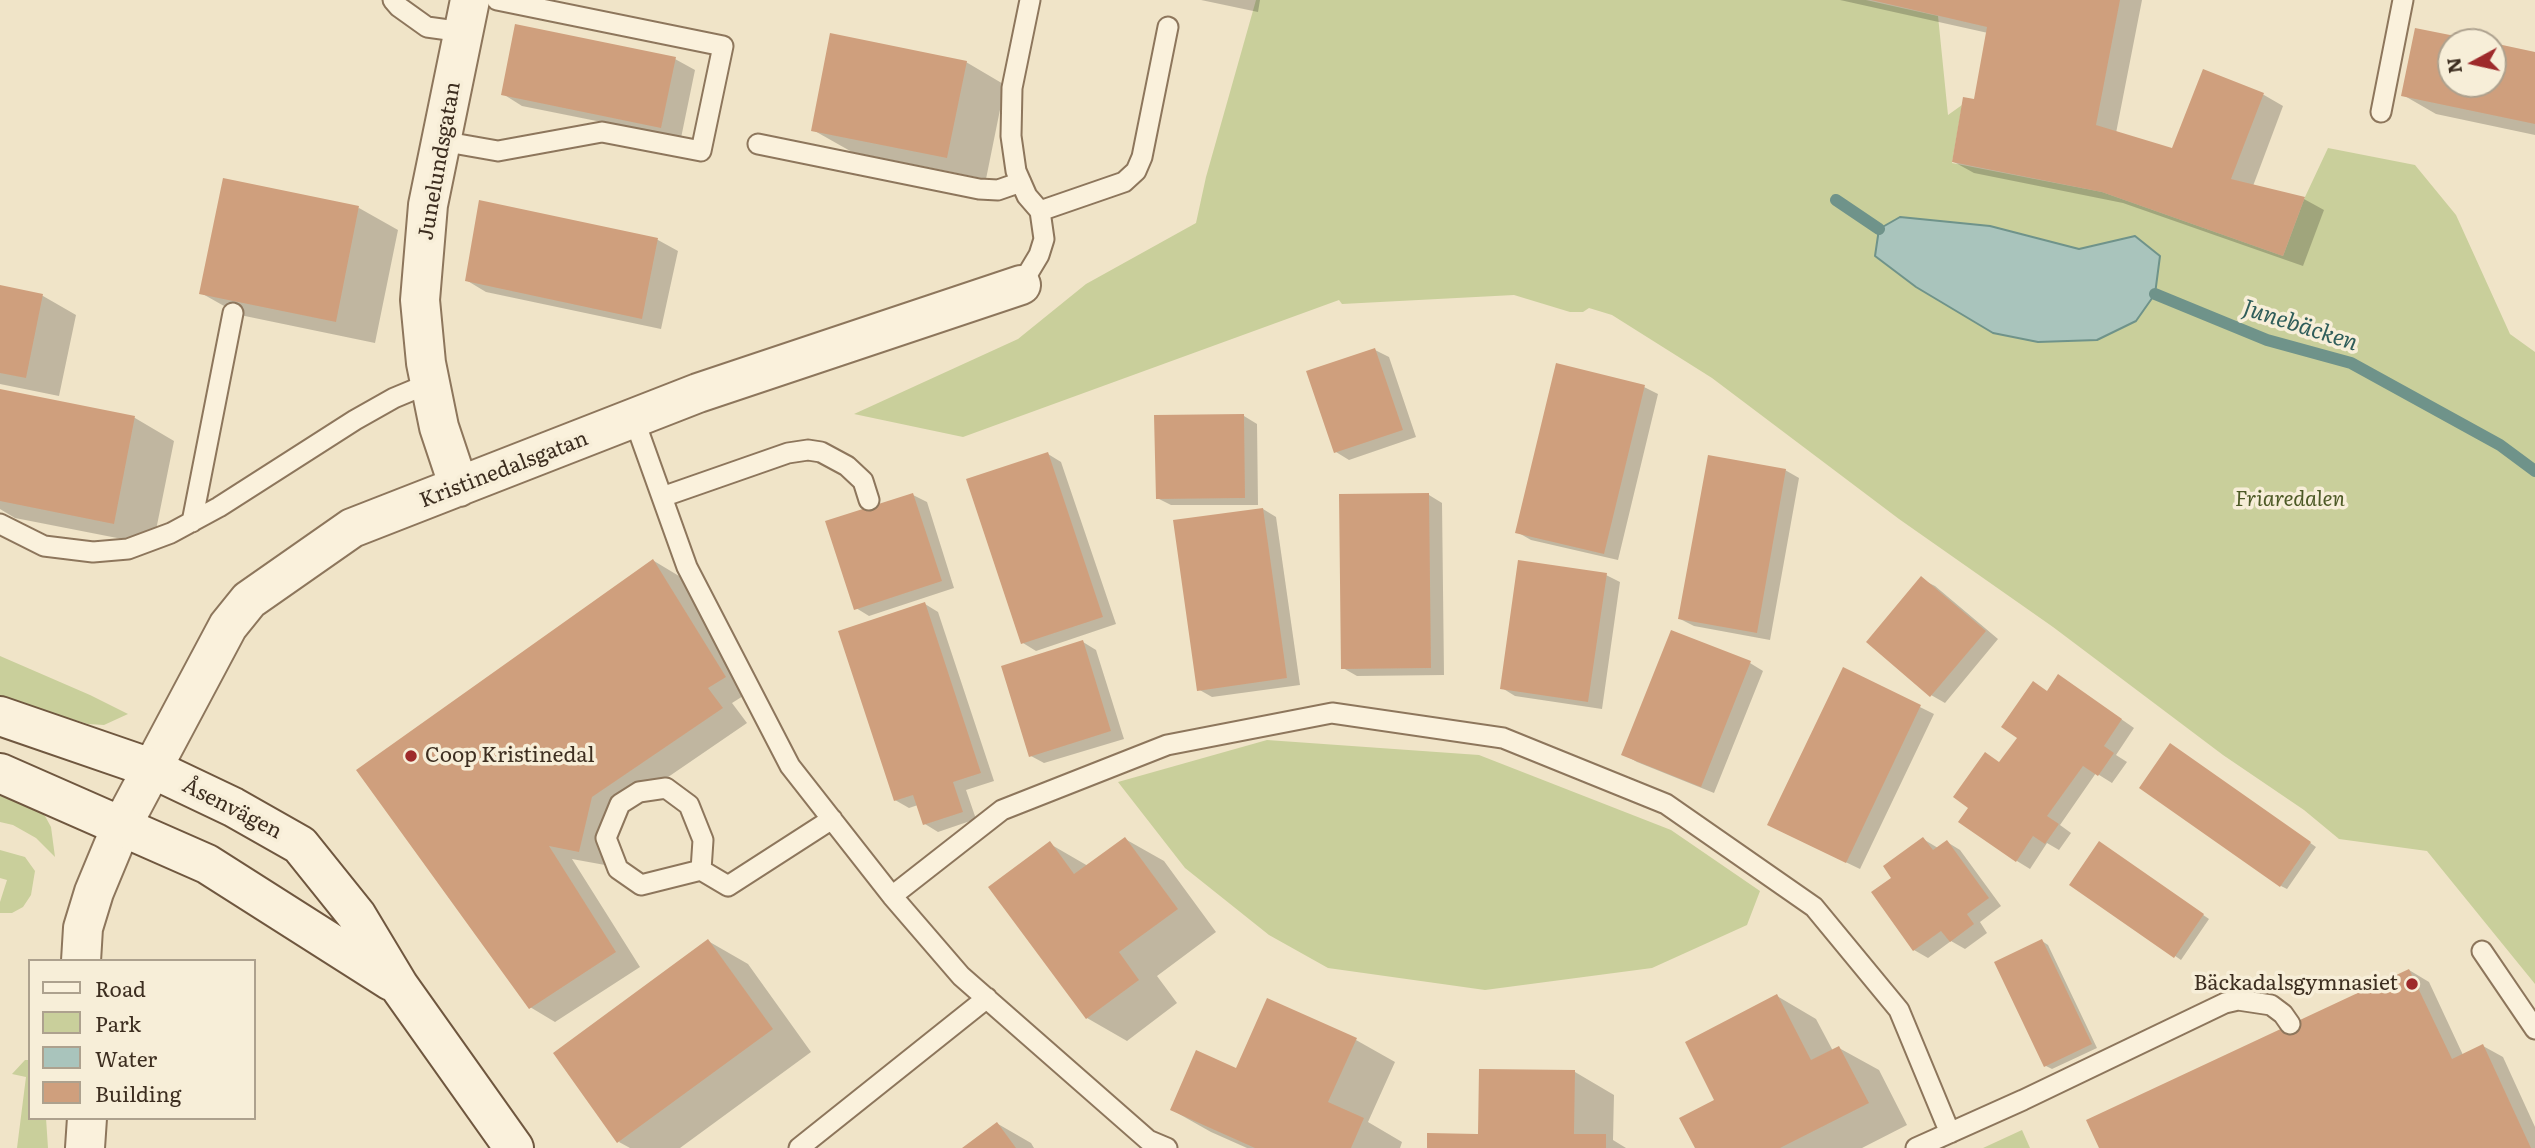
<!DOCTYPE html>
<html>
<head>
<meta charset="utf-8">
<style>
  body { margin:0 }
  #map { position:relative; width:2535px; height:1148px; overflow:hidden; background:#f0e4c8; font-family:Literata,serif }
  canvas { display:block }
  .legend { position:absolute; left:28px; top:959px; width:228px; height:161px; box-sizing:border-box; background:#f7eed8; border:2px solid #ada18e; margin:0; padding:9px 12px; list-style:none; font-size:21px; color:#3d2e20 }
  .legend li { display:flex; align-items:center; gap:14px; height:35px }
  .legend b { width:35px; border:2px solid #ada18e }
  .north { position:absolute; left:2437px; top:28px; width:70px; height:70px; box-sizing:border-box; background:#f7eed8; border:2px solid #ada18e; border-radius:50%; rotate:262deg; font-size:19px; font-weight:700; line-height:28px; text-align:center; color:#3d2e20 }
  .north::after { content:''; display:block; margin:auto; width:24px; height:32px; background:#9e2a2b; clip-path:polygon(50% 0,100% 100%,50% 72%,0 100%) }
</style>
</head>
<body>
<div id="map">
<canvas width="2535" height="1148"></canvas>
<ul class="legend">
<li><b style="height:9px;background:#faf1dc"></b>Road</li>
<li><b style="height:19px;background:#c9cf9b"></b>Park</li>
<li><b style="height:19px;background:#a9c4bc"></b>Water</li>
<li><b style="height:19px;background:#cf9f7d"></b>Building</li>
</ul>
<div class="north">N</div>
</div>
<script>
const g = document.querySelector('canvas').getContext('2d');
g.lineJoin = 'round';
function fillPath(path, color) {
  g.fillStyle = color;
  g.fill(path, 'evenodd');
}
function shape(rows) {
  const path = new Path2D();
  for (const r of rows) {
    path.moveTo(r[0], r[1]);
    for (let i = 2; i < r.length; i += 2) path.lineTo(r[i], r[i + 1]);
  }
  return path;
}
function stroke(path, color, width, dash) {
  g.strokeStyle = color;
  g.lineWidth = width;
  g.lineCap = dash ? 'butt' : 'round';
  g.setLineDash(dash || []);
  g.stroke(path);
}
function label(font, color, halo, rows, align = 'center') {
  g.font = font + ' Literata,serif';
  g.lineWidth = 7;
  g.setLineDash([]);
  g.textBaseline = 'middle';
  g.strokeStyle = halo;
  g.fillStyle = color;
  for (const [text, x, y, turn = 0] of rows) {
    g.save();
    g.translate(x, y);
    g.rotate((+turn || 0) * Math.PI / 180);
    g.textAlign = isNaN(turn) ? turn : align;
    if (halo) g.strokeText(text, 0, 0);
    g.fillText(text, 0, 0);
    g.restore();
  }
}
fillPath(shape([
  [1256,0,1866,0,1938,16,1948,115,1962,105,1952,163,2102,192,2283,256,2305,197,2328,148,2415,165,2456,215,2510,334,2535,352,2535,984,2427,851,2339,839,2304,810,2223,755,2053,627,1899,519,1712,378,1612,315,1589,308,1583,312,1570,312,1514,295,1342,304,1339,300,963,437,854,414,1018,339,1086,284,1196,223,1206,177],
  [0,656,90,695,128,714,104,725,88,724,0,697],
  [1267,740,1479,755,1671,830,1760,891,1747,925,1652,968,1485,990,1328,968,1269,935,1185,868,1118,782],
  [0,792,34,806,45,816,51,827,55,857,36,838,13,825,0,822],
  [0,850,25,857,35,871,31,895,23,907,12,913,0,913,0,902,7,880,0,878],
  [25,1060,30,1060,30,1118,46,1118,48,1148,17,1148,26,1077,12,1074],
  [2022,1130,2030,1148,1983,1148]
]), '#c9cf9b');
const water = shape([
  [1900,217,1990,226,2079,249,2135,236,2160,256,2155,294,2136,321,2097,340,2038,342,1993,333,1916,287,1875,256,1879,229,1900,217]
]);
fillPath(water, '#a9c4bc');
stroke(water, '#6f938a', 2);
fillPath(shape([
  [1201,0,1260,0,1258,12],
  [1840,0,2142,0,2116,133,2174,151,2204,72,2264,95,2283,106,2253,186,2304,199,2324,210,2303,266,2123,203,1974,173,1954,162,1975,101,1988,33],
  [2417,30,2478,42,2451,42,2451,84,2493,84,2493,45,2535,54,2535,135,2436,114,2403,95],
  [675,59,695,70,681,138,522,106,503,94],
  [966,62,1005,85,986,179,852,152,813,130],
  [481,202,658,240,678,251,661,329,486,292,466,280],
  [359,208,398,230,375,343,240,315,201,293],
  [0,287,43,296,76,315,59,396,0,384],
  [1375,350,1389,357,1416,437,1349,460,1336,452],
  [1644,387,1658,394,1618,560,1531,540,1517,532],
  [0,391,135,418,174,441,153,545,15,518,0,509],
  [1244,416,1257,424,1258,505,1171,505,1157,498],
  [1048,454,1061,462,1116,624,1036,651,1023,643],
  [1785,470,1799,478,1770,640,1694,626,1680,619],
  [913,495,927,502,954,588,869,616,856,608],
  [1429,495,1442,503,1444,675,1357,676,1343,668],
  [1263,509,1276,517,1300,685,1212,697,1198,689],
  [654,561,679,576,751,691,732,703,747,723,617,812,605,865,572,859,640,967,555,1022,530,1007,358,770],
  [1606,575,1620,582,1602,709,1515,696,1502,688],
  [1921,579,1935,586,1998,639,1945,703,1931,695],
  [925,604,938,612,994,781,966,790,976,819,938,832,925,824,918,805,909,808,895,800],
  [1083,642,1096,650,1124,739,1044,763,1031,756],
  [1750,663,1763,671,1714,793,1637,762,1623,754],
  [1843,669,1934,714,1860,869,1783,832],
  [2059,676,2134,728,2116,755,2127,762,2112,783,2096,773,2060,825,2071,833,2059,850,2047,843,2030,869,2017,861,2001,764],
  [2177,749,2316,847,2287,889,2281,886],
  [1125,839,1164,861,1216,932,1157,976,1177,1003,1127,1041,1087,1018,1050,844,1088,866],
  [1923,839,1938,848,1947,842,1960,850,2001,906,1980,922,1987,933,1965,949,1951,941,1928,958,1914,950,1893,878],
  [2106,847,2209,919,2181,960,2071,884],
  [708,941,748,964,811,1052,680,1148,630,1148,619,1142],
  [2042,941,2048,945,2097,1048,2052,1069,2046,1066],
  [2409,970,2429,982,2463,1055,2483,1046,2503,1057,2535,1127,2535,1148,2101,1148],
  [1777,996,1816,1019,1833,1051,1839,1048,1879,1070,1907,1125,1862,1148,1697,1148,1717,1101],
  [1356,1040,1395,1062,1368,1122,1402,1142,1400,1148,1247,1148,1211,1132,1172,1110,1237,1070],
  [1575,1072,1614,1095,1613,1140,1626,1148,1429,1148,1480,1136],
  [998,1124,1031,1143,1034,1148,965,1148]
]), '#0003');
stroke(shape([
  [1836,200,1879,229],
  [2155,294,2267,340,2351,363,2500,445,2535,471]
]), '#6f938a', 12);
fillPath(shape([
  [1871,0,2120,0,2096,125,2172,148,2203,69,2264,93,2231,179,2305,197,2283,256,2102,192,1952,162,1963,97,1974,99,1987,27],
  [515,24,676,57,661,128,501,95],
  [2415,28,2480,41,2451,42,2451,84,2493,84,2493,43,2535,52,2535,124,2401,96],
  [830,33,967,61,947,158,811,131],
  [223,178,359,206,336,322,199,294],
  [479,200,658,238,642,319,465,281],
  [0,285,43,294,26,378,0,373],
  [1375,348,1403,430,1334,453,1306,371],
  [1556,363,1645,385,1604,554,1515,533],
  [0,389,135,416,114,524,0,501],
  [1244,414,1245,498,1156,499,1154,415],
  [1048,452,1103,617,1021,644,966,479],
  [1708,455,1786,469,1757,633,1678,619],
  [913,493,942,581,854,610,825,521],
  [1429,493,1431,668,1341,669,1339,494],
  [1263,508,1287,678,1197,691,1173,520],
  [653,559,726,677,708,688,723,708,592,797,579,852,549,846,616,952,529,1009,356,770],
  [1518,560,1607,573,1588,702,1500,689],
  [1921,576,1986,631,1930,697,1866,642],
  [925,602,981,773,953,782,963,812,923,825,913,795,894,801,838,631],
  [1671,630,1751,661,1701,787,1621,755],
  [1083,640,1111,731,1029,757,1001,666],
  [1843,667,1921,705,1846,863,1767,825],
  [2058,674,2122,719,2104,746,2114,753,2098,776,2083,766,2047,816,2059,824,2045,844,2033,836,2016,862,1958,822,1968,808,1953,797,1985,752,1999,762,2017,738,2001,727,2033,681,2047,691],
  [2170,743,2311,842,2280,887,2139,788],
  [1125,837,1178,909,1119,952,1139,980,1086,1019,988,887,1050,841,1074,874],
  [1923,837,1933,850,1947,840,1989,898,1967,914,1974,924,1950,942,1941,931,1913,951,1871,892,1891,878,1883,866],
  [2099,841,2204,914,2174,958,2069,885],
  [708,939,773,1029,617,1143,553,1053],
  [2042,939,2092,1044,2044,1067,1994,962],
  [2409,969,2452,1059,2483,1044,2531,1148,2099,1148,2086,1120],
  [1777,994,1811,1060,1839,1046,1869,1103,1780,1148,1695,1148,1679,1118,1714,1100,1685,1042],
  [1267,998,1357,1038,1328,1102,1364,1118,1351,1148,1255,1148,1170,1110,1196,1050,1236,1068],
  [1479,1069,1575,1070,1574,1134,1606,1134,1606,1148,1427,1148,1427,1133,1478,1134],
  [997,1122,1016,1148,962,1148]
]), '#cf9f7d');
const lane = shape([
  [393,0,399,7,427,27,463,32],
  [2381,112,2403,0],
  [441,141,498,151,602,132,701,151,723,46,497,0],
  [758,144,979,189,998,190,1021,182],
  [1040,211,1124,182,1136,171,1142,157,1168,27],
  [1021,285,1039,255,1044,239,1040,211,1027,196,1016,171,1011,136,1012,88,1030,0],
  [634,419,687,567,790,766,892,896,961,976,1148,1140,1167,1148],
  [662,497,788,453,808,450,821,452,847,466,863,481,869,500],
  [192,522,233,313],
  [0,524,44,546,93,552,128,549,171,533,219,507,355,420,394,398,430,383],
  [701,870,703,840,689,805,666,788,639,792,620,804,606,838,618,869,641,885,701,870,728,886,832,819],
  [892,896,1002,810,1167,745,1332,713,1503,738,1666,804,1814,907,1899,1010,1950,1133],
  [2482,951,2535,1029],
  [799,1148,987,998],
  [1916,1148,2023,1100,2225,1003,2238,1000,2271,1005,2283,1014,2290,1024]
]);
const street = shape([
  [459,487,439,427,426,363,420,300,428,205,470,0],
  [81,961,83,928,94,892,121,827,228,626,249,600,352,528,698,393,1021,285],
  [85,1148,87,1118]
]);
const secondary = shape([
  [0,716,151,768,233,807,300,845,357,916,399,986,514,1148],
  [0,773,207,864,391,981]
]);
stroke(lane, '#8d765c', 23);
stroke(street, '#8d765c', 42);
stroke(secondary, '#6f573f', 42);
stroke(lane, '#faf1dc', 19);
stroke(street, '#faf1dc', 38);
stroke(secondary, '#faf1dc', 38);
for (const [x, y, r, color] of [
  [411,756,7,"#9e2a2b"],
  [2412,984,7,"#9e2a2b"]
]) {
  const dot = new Path2D();
  dot.arc(x, y, r, 0, 2 * Math.PI);
  g.fillStyle = color;
  g.fill(dot);
  stroke(dot, '#f7eed8', 2.5);
}
label('21px', '#3d2e20', '#f7eed8', [
  ["Junelundsgatan",440,161,-80],
  ["Kristinedalsgatan",504,470,-21],
  ["Åsenvägen",232,809,27]
]);
label('italic 21px', '#4d5a26', '#f7eed8', [
  ["Friaredalen",2290,500]
]);
label('21px', '#3d2e20', '#f7eed8', [
  ["Coop Kristinedal",425,756],
  ["Bäckadalsgymnasiet",2398,984,"right"]
], 'left');
label('italic 23px', '#2f5d5a', '#f7eed8', [
  ["Junebäcken",2300,326,18]
]);
</script>
</body>
</html>
